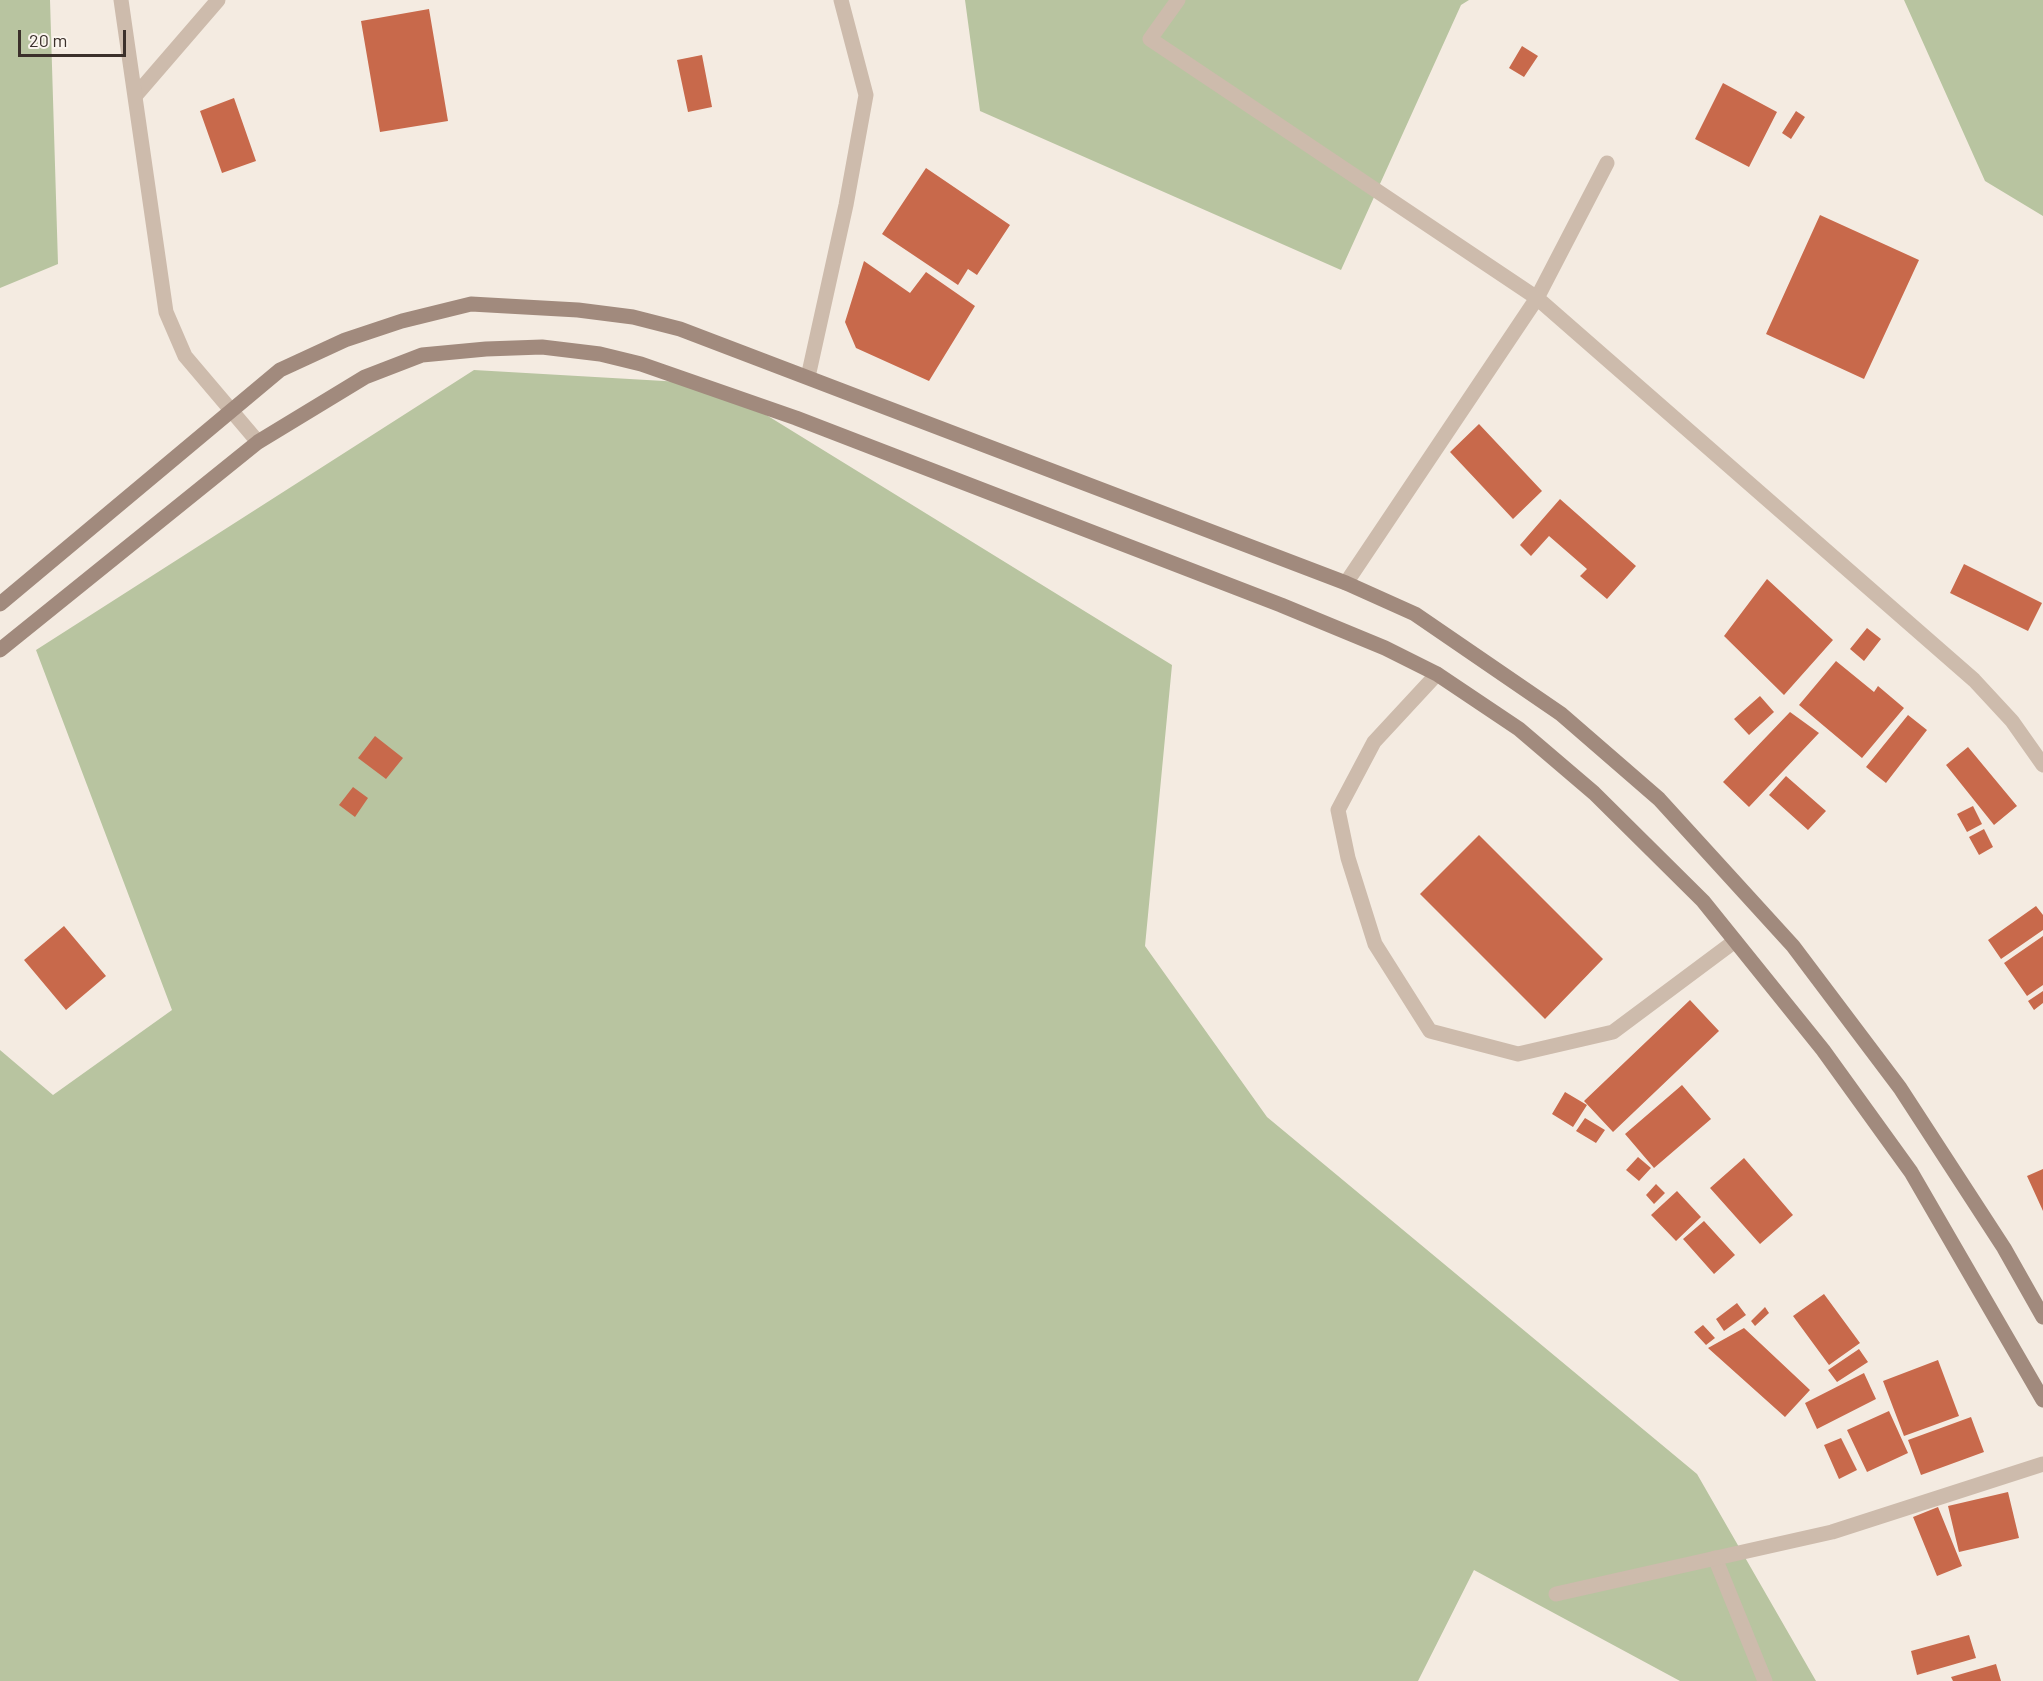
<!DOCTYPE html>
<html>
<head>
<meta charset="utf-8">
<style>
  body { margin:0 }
  #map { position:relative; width:2043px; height:1681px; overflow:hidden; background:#f4ebe1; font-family:Barlow,sans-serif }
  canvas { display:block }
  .scale { position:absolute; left:18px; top:30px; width:108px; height:27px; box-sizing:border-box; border:3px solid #3b302b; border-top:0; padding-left:8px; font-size:18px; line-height:21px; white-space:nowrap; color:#3b302b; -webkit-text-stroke:4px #fbf5ee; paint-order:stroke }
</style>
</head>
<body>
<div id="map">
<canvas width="2043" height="1681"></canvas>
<div class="scale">20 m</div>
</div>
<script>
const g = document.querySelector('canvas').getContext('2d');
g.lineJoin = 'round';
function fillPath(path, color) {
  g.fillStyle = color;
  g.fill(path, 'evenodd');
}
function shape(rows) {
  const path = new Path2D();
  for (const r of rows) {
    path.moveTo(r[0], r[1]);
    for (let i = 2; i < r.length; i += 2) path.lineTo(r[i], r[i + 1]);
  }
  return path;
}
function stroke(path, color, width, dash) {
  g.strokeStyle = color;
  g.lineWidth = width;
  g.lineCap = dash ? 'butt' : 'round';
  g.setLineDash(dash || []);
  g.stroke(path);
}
fillPath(shape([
  [0,0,50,0,58,264,0,288],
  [965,0,1469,0,1461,5,1341,270,980,111],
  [1904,0,2043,0,2043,216,1985,181],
  [474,370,716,384,1172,665,1145,946,1267,1117,1697,1474,1816,1681,1680,1681,1474,1570,1418,1681,0,1681,0,1050,53,1095,172,1010,36,650]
]), '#b8c4a0');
fillPath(shape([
  [429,9,448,121,380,132,361,21],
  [1522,46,1538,56,1524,77,1509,68],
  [702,55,712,107,688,112,677,60],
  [1723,83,1777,112,1749,167,1695,139],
  [234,98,256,161,222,173,200,111],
  [1796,111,1805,117,1791,139,1782,133],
  [926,168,1010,225,977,275,968,269,958,285,882,234],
  [1820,215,1919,260,1864,379,1766,334],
  [864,261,910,293,926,272,975,306,929,381,856,348,845,322],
  [1479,424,1542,491,1513,519,1450,452],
  [1560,499,1636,566,1607,599,1580,576,1587,569,1549,536,1531,556,1520,545],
  [1964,564,2042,603,2028,631,1950,593],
  [1767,579,1833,640,1784,695,1724,636],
  [1867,628,1881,639,1864,661,1850,649],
  [1836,661,1874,692,1878,686,1904,708,1862,758,1799,705],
  [1760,696,1774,712,1749,735,1734,719],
  [1790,712,1819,733,1749,807,1723,782],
  [1908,715,1927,730,1886,783,1866,767],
  [375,736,403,758,386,779,358,758],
  [1968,747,2017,806,1994,825,1946,765],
  [1786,776,1826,811,1808,830,1769,795],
  [353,787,368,798,355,817,339,805],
  [1973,806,1982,824,1967,832,1957,814],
  [1984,829,1993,847,1979,855,1969,837],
  [1479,835,1603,959,1545,1019,1420,894],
  [2036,906,2043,915,2043,930,2001,959,1988,940],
  [64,926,106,976,66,1010,24,960],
  [2043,936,2043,985,2027,996,2004,963],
  [2043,991,2043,1003,2034,1010,2028,1001],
  [1690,1000,1719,1031,1613,1132,1584,1101],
  [1682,1085,1711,1119,1654,1168,1625,1134],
  [1565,1092,1587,1105,1573,1127,1552,1114],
  [1585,1118,1605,1130,1596,1143,1576,1131],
  [1638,1157,1651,1168,1639,1181,1626,1170],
  [1744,1158,1793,1215,1760,1244,1710,1188],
  [2043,1169,2043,1211,2027,1176],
  [1656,1184,1665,1193,1654,1204,1646,1195],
  [1677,1191,1701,1217,1676,1241,1651,1215],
  [1704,1221,1735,1255,1714,1274,1683,1239],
  [1824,1294,1860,1343,1829,1365,1793,1316],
  [1737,1303,1746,1315,1724,1331,1716,1319],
  [1765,1307,1769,1313,1755,1326,1751,1321],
  [1703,1325,1715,1338,1706,1345,1694,1332],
  [1744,1328,1810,1390,1785,1417,1708,1348],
  [1859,1349,1868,1362,1837,1382,1828,1370],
  [1938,1360,1959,1416,1904,1436,1883,1381],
  [1864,1373,1876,1399,1817,1429,1805,1403],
  [1889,1411,1908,1453,1867,1472,1847,1430],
  [1971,1417,1984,1452,1921,1475,1908,1440],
  [1841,1438,1857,1470,1839,1479,1824,1445],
  [2008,1492,2019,1538,1959,1552,1948,1506],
  [1938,1507,1962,1566,1937,1576,1913,1517],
  [1969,1635,1976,1658,1917,1675,1911,1651],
  [1996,1664,2001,1681,1953,1681,1951,1677]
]), '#c8694b');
stroke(shape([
  [136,95,218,0],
  [808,377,846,205,866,95,841,0],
  [1437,674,1374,742,1338,810,1348,858,1375,944,1430,1031,1518,1054,1613,1032,1735,941],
  [1715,1558,1765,1681]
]), '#cdbbac', 15);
stroke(shape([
  [121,0,166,312,185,356,258,442],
  [1178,0,1150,39,1537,298,1974,680,2012,721,2043,765],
  [1346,583,1537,298,1607,163],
  [1556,1594,1832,1532,2043,1464]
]), '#cdbbac', 15);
stroke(shape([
  [0,604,280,370,345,340,402,321,471,304,578,310,633,317,680,329,1346,583,1415,614,1561,714,1659,799,1793,946,1900,1088,2004,1248,2043,1317],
  [0,650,258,442,365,377,422,355,486,349,542,347,600,354,641,364,796,418,1281,605,1385,648,1437,674,1519,729,1594,793,1703,901,1823,1050,1911,1172,2043,1400]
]), '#a18a7d', 15);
</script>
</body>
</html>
